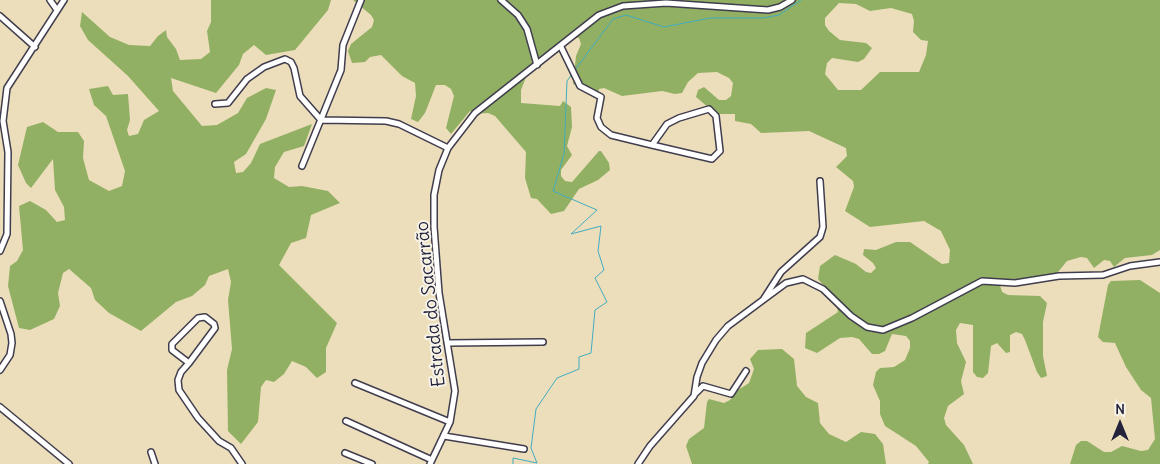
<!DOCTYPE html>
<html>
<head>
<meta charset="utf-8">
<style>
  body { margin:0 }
  #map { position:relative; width:1160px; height:464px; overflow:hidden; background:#ecdebb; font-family:Delius,sans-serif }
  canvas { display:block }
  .north { position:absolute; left:1095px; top:399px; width:50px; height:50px; -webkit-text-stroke:4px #f7f3e8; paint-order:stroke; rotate:0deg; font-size:14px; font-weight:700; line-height:20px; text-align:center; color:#22223b }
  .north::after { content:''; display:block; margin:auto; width:18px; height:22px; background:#22223b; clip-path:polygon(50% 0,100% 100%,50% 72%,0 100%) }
</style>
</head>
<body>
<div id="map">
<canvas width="1160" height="464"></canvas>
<div class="north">N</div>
</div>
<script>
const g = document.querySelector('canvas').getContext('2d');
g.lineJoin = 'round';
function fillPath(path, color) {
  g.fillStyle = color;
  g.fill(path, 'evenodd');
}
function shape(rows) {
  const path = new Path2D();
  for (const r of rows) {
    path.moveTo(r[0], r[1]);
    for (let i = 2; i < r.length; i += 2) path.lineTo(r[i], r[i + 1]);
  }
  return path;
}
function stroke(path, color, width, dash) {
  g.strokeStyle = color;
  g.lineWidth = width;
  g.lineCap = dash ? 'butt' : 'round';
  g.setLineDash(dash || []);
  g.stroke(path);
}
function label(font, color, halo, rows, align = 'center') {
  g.font = font + ' Delius,sans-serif';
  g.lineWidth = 4;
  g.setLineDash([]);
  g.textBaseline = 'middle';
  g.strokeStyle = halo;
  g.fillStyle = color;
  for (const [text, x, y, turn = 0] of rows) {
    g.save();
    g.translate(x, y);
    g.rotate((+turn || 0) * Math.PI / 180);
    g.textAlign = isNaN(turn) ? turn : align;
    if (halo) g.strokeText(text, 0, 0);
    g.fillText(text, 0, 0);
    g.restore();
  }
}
fillPath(shape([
  [211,0,331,0,328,10,295,50,266,55,254,45,243,54,239,65,216,93,171,78,173,91,202,126,217,125,238,113,247,98,266,88,276,90,266,119,246,154,234,162,236,173,243,172,251,163,260,144,312,124,304,146,284,152,275,167,274,178,289,187,302,186,328,191,340,203,311,215,306,238,291,243,279,265,337,323,326,348,326,372,317,378,306,367,292,361,284,374,274,382,266,380,261,387,258,422,241,444,228,431,227,370,232,349,228,300,231,282,228,269,209,276,205,285,192,296,176,302,141,331,109,313,95,300,91,288,69,269,63,273,58,293,60,306,54,319,30,330,19,328,8,286,10,266,17,261,23,250,19,206,30,201,46,210,57,222,65,220,64,207,55,190,53,159,31,188,26,183,18,165,27,127,43,122,58,132,78,132,84,141,83,158,89,180,109,191,122,186,125,171,106,116,94,105,89,89,108,86,113,95,128,94,130,120,127,130,129,136,138,134,144,120,159,111,128,76,88,40,80,26,82,12,110,37,129,45,150,46,158,36,166,30,167,37,176,49,180,60,201,59,210,52,207,31,211,22],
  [353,0,1160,0,1160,250,1152,255,1125,258,1114,267,1110,261,1104,260,1094,268,1087,258,1081,257,1067,261,1054,277,1047,280,1006,281,1000,285,1002,292,1008,295,1040,296,1047,303,1043,322,1043,356,1047,376,1041,378,1037,372,1025,340,1022,334,1016,332,1010,335,1010,352,1006,353,997,343,991,346,988,373,983,378,977,377,973,372,973,325,960,323,956,330,957,343,966,362,961,381,964,394,948,406,944,418,946,425,964,445,973,464,928,464,929,462,916,446,885,426,880,414,880,401,873,385,876,372,880,368,894,367,905,360,910,348,910,341,906,336,892,334,885,351,879,354,872,354,859,339,852,337,840,338,817,353,805,348,806,333,838,312,835,299,818,279,820,266,835,255,856,264,866,272,871,273,876,268,873,263,863,255,864,249,876,250,896,242,910,242,942,264,949,263,950,250,941,231,924,221,870,227,845,211,854,187,853,181,836,167,847,156,846,148,809,131,761,133,751,124,735,121,735,114,716,114,696,97,698,90,704,87,719,100,726,100,731,96,733,83,729,78,717,72,698,73,688,82,682,93,675,94,662,91,622,96,604,88,599,89,598,93,573,84,576,56,581,44,579,38,571,37,526,77,521,90,521,103,560,106,563,101,571,107,572,127,567,146,572,155,561,170,561,176,565,181,572,182,599,151,601,151,609,163,610,170,598,180,579,189,564,211,551,214,537,199,531,198,525,178,526,152,495,116,488,113,474,114,470,111,451,134,446,128,454,96,451,89,445,85,436,85,425,113,418,122,411,119,416,96,415,83,402,76,381,55,370,57,365,62,352,63,348,51,351,44,372,27,374,20,371,15],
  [839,3,856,4,870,11,891,8,912,14,914,21,913,32,921,40,928,41,926,55,919,72,880,72,861,90,838,90,825,74,827,63,832,58,858,62,864,59,872,48,866,43,840,40,829,31,825,25,825,18],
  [1140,280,1160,293,1160,464,1070,464,1076,445,1081,441,1087,441,1104,452,1111,452,1122,446,1141,451,1148,450,1155,439,1151,398,1141,390,1126,367,1115,343,1103,342,1098,337,1108,285,1111,281],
  [782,349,794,359,797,386,806,397,818,403,820,423,829,434,846,442,861,432,875,434,883,444,886,464,692,464,686,446,689,439,704,428,707,402,709,399,724,403,730,400,738,390,749,383,754,369,750,359,758,350]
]), '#92b063');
stroke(shape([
  [574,71,613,19,626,15,664,27,710,18,763,18,779,15,801,0],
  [513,464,513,458,537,463,531,448,536,409,557,378,579,369,579,357,591,353,595,310,607,302,595,278,604,270,598,251,601,226,571,234,597,210,553,191,564,154,567,81,572,74]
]), '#41acc0', 1);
const minor = shape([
  [50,0,57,10],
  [501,0,518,15,527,29,537,65],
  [0,16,35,47],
  [561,47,580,86,601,97,597,118,601,127,611,135,652,145,712,159,720,151,716,116,709,109,679,118,667,124,652,145],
  [215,104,228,103,247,79,264,67,285,59,291,62,294,68,300,96,321,120,386,121,399,124,448,148],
  [302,166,341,70,343,45,361,0],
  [0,251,7,234,8,152,3,121,7,88,64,0],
  [763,300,786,283,803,279,823,289,851,316,867,327,883,330,912,318,982,281,1015,283,1059,276,1103,275,1130,266,1160,262],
  [0,301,11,334,12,343,10,355,0,370],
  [447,343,543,342],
  [189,363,172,350,172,344,198,318,205,317,214,324,215,328,189,363,181,372,178,380,179,390,198,418,219,441,231,448,242,464],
  [355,383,450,422],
  [695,394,703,386,731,394,746,371],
  [0,407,69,464],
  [346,421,432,460],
  [444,436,524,449],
  [151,452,155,464],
  [345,453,372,464],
  [430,464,450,422,455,391,439,293,434,227,434,195,439,170,448,148,475,113,599,15,623,6,666,3,768,10,780,7,792,0],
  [638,464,650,446,694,396,697,377,702,363,716,340,728,326,763,300,781,272,820,237,823,227,820,181]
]);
stroke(minor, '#403e4e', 8);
stroke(minor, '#fff', 5);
label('18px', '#22223b', '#f7f3e8', [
  ["Estrada do Sacarrão",431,304,-96]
]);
</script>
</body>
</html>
